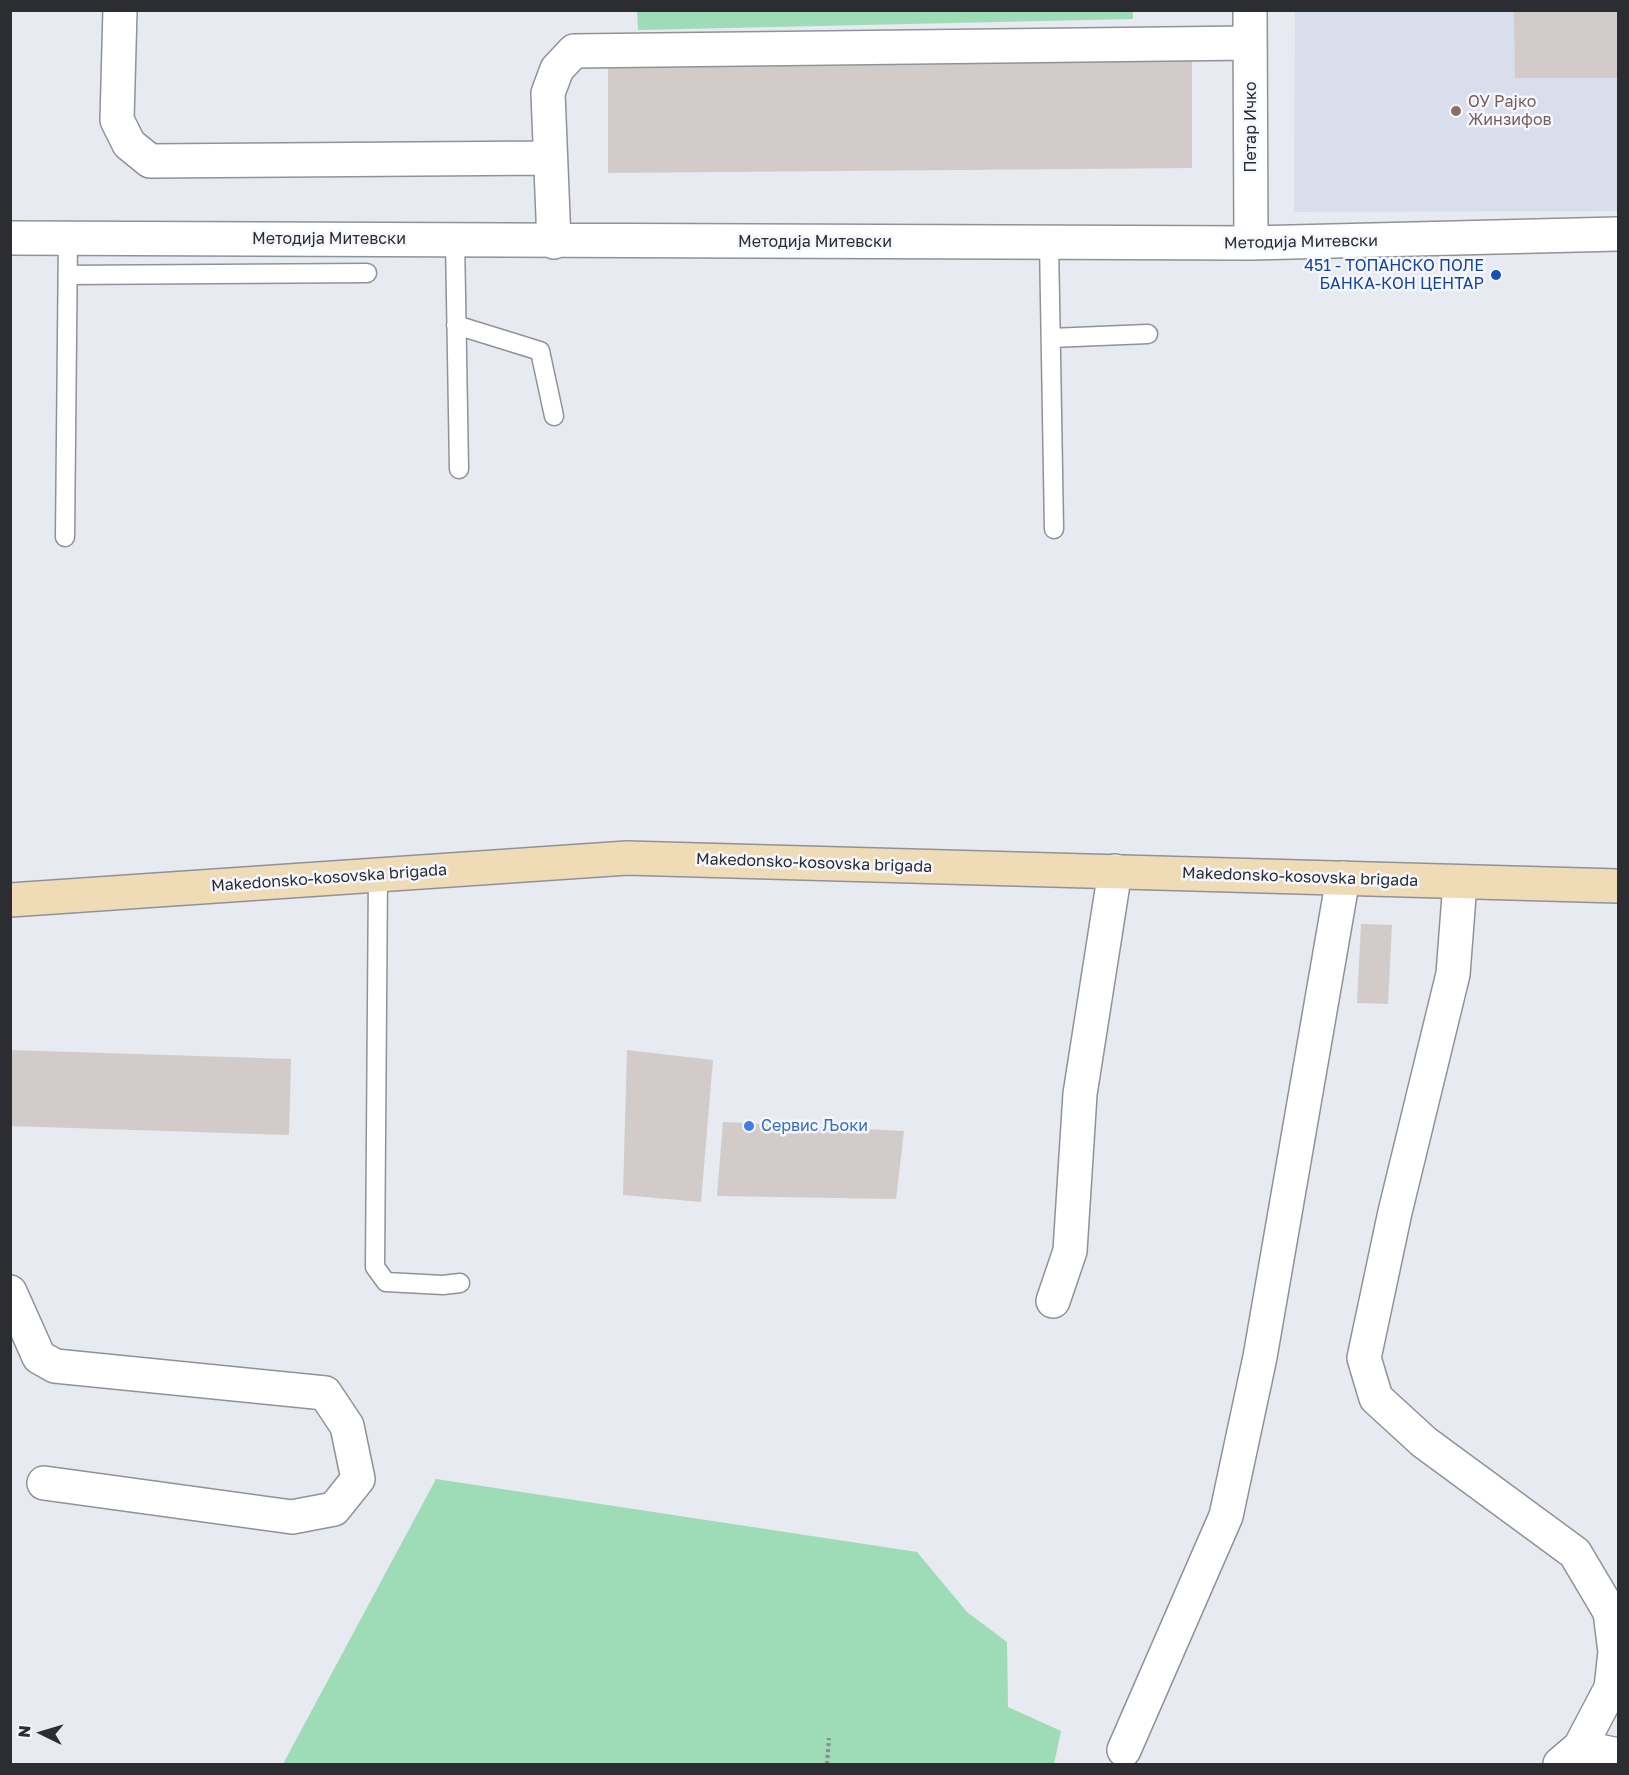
<!DOCTYPE html>
<html>
<head>
<meta charset="utf-8">
<style>
  body { margin:0 }
  #map { position:relative; width:1629px; height:1775px; overflow:hidden; background:#e7eaf0; font-family:"Golos Text",sans-serif }
  canvas { display:block }
  .frame { position:absolute; inset:0; border:12px solid #2c2d30; pointer-events:none }
  .north { position:absolute; left:12px; top:1703px; width:60px; height:60px; -webkit-text-stroke:4px #f4f7fe; paint-order:stroke; rotate:275deg; font-size:16px; font-weight:700; line-height:24px; text-align:center; color:#2c2d30 }
  .north::after { content:''; display:block; margin:auto; width:21px; height:27px; background:#2c2d30; clip-path:polygon(50% 0,100% 100%,50% 72%,0 100%) }
</style>
</head>
<body>
<div id="map">
<canvas width="1629" height="1775"></canvas>
<div class="frame"></div>
<div class="north">N</div>
</div>
<script>
const g = document.querySelector('canvas').getContext('2d');
g.lineJoin = 'round';
function fillPath(path, color) {
  g.fillStyle = color;
  g.fill(path, 'evenodd');
}
function shape(rows) {
  const path = new Path2D();
  for (const r of rows) {
    path.moveTo(r[0], r[1]);
    for (let i = 2; i < r.length; i += 2) path.lineTo(r[i], r[i + 1]);
  }
  return path;
}
function stroke(path, color, width, dash) {
  g.strokeStyle = color;
  g.lineWidth = width;
  g.lineCap = dash ? 'butt' : 'round';
  g.setLineDash(dash || []);
  g.stroke(path);
}
function label(font, color, halo, rows, align = 'center') {
  g.font = font + ' "Golos Text",sans-serif';
  g.lineWidth = 5;
  g.setLineDash([]);
  g.textBaseline = 'middle';
  g.strokeStyle = halo;
  g.fillStyle = color;
  for (const [text, x, y, turn = 0] of rows) {
    g.save();
    g.translate(x, y);
    g.rotate((+turn || 0) * Math.PI / 180);
    g.textAlign = isNaN(turn) ? turn : align;
    if (halo) g.strokeText(text, 0, 0);
    g.fillText(text, 0, 0);
    g.restore();
  }
}
fillPath(shape([
  [1295,11,1618,11,1618,211,1294,212]
]), '#d8deeb');
fillPath(shape([
  [1133,11,1133,19,638,30,637,11],
  [436,1479,917,1552,967,1612,1007,1642,1008,1707,1061,1731,1054,1764,283,1764]
]), '#9edcb7');
fillPath(shape([
  [1514,10,1618,10,1618,78,1515,78],
  [1192,61,1192,168,608,173,608,65],
  [1361,924,1392,925,1388,1004,1357,1003],
  [10,1050,291,1059,289,1135,10,1126],
  [627,1050,713,1060,701,1202,623,1195],
  [723,1122,904,1131,896,1199,717,1196]
]), '#d3cbc9');
const lane = shape([
  [455,239,459,469],
  [1049,242,1054,529],
  [68,275,367,273],
  [456,325,540,351,554,416],
  [1051,338,1148,334],
  [65,537,68,238],
  [378,874,375,1267,386,1282,443,1285,460,1283]
]);
const street = shape([
  [120,10,117,120,129,144,150,161,550,158],
  [1250,10,1251,243],
  [10,238,1251,243,1618,234],
  [554,242,548,93,557,69,574,51,1250,43],
  [1460,883,1453,974,1395,1212,1364,1358,1376,1398,1424,1442,1575,1553,1610,1612,1615,1652,1611,1688,1580,1747,1560,1764],
  [10,1292,39,1357,55,1366,325,1393,347,1426,358,1479,334,1509,292,1517,44,1483],
  [1053,1301,1070,1251,1080,1094,1115,871],
  [1580,1747,1618,1755],
  [1124,1750,1226,1516,1260,1357,1343,878]
]);
const secondary = shape([
  [10,900,627,858,1618,886]
]);
stroke(lane, '#8f9298', 21);
stroke(street, '#8f9298', 36);
stroke(secondary, '#8f9298', 36);
stroke(shape([
  [827,1764,829,1738]
]), '#8a8c90', 4, [3, 3]);
stroke(lane, '#fff', 18);
stroke(street, '#fff', 33);
stroke(secondary, '#efdcb6', 33);
for (const [x, y, r, color] of [
  [1456,111,6,"#8d6e63"],
  [1496,275,6,"#1a4fb4"],
  [749,1126,6,"#3f7fe0"]
]) {
  const dot = new Path2D();
  dot.arc(x, y, r, 0, 2 * Math.PI);
  g.fillStyle = color;
  g.fill(dot);
  stroke(dot, '#f4f7fe', 2);
}
label('16px', '#785e54', '#f4f7fe', [
  ["ОУ Рајко",1468,102],
  ["Жинзифов",1468,120]
], 'left');
label('16px', '#2c2d30', '#f4f7fe', [
  ["Петар Ичко",1251,127,-90],
  ["Методија Митевски",329,239],
  ["Методија Митевски",815,242],
  ["Методија Митевски",1301,242,-1],
  ["Makedonsko-kosovska brigada",814,863,2],
  ["Makedonsko-kosovska brigada",1300,877,2],
  ["Makedonsko-kosovska brigada",329,878,-4]
]);
label('16px', '#164399', '#f4f7fe', [
  ["451 - ТОПАНСКО ПОЛЕ",1484,266],
  ["БАНКА-КОН ЦЕНТАР",1484,284]
], 'right');
label('16px', '#366cbe', '#f4f7fe', [
  ["Сервис Љоки",761,1126]
], 'left');
</script>
</body>
</html>
